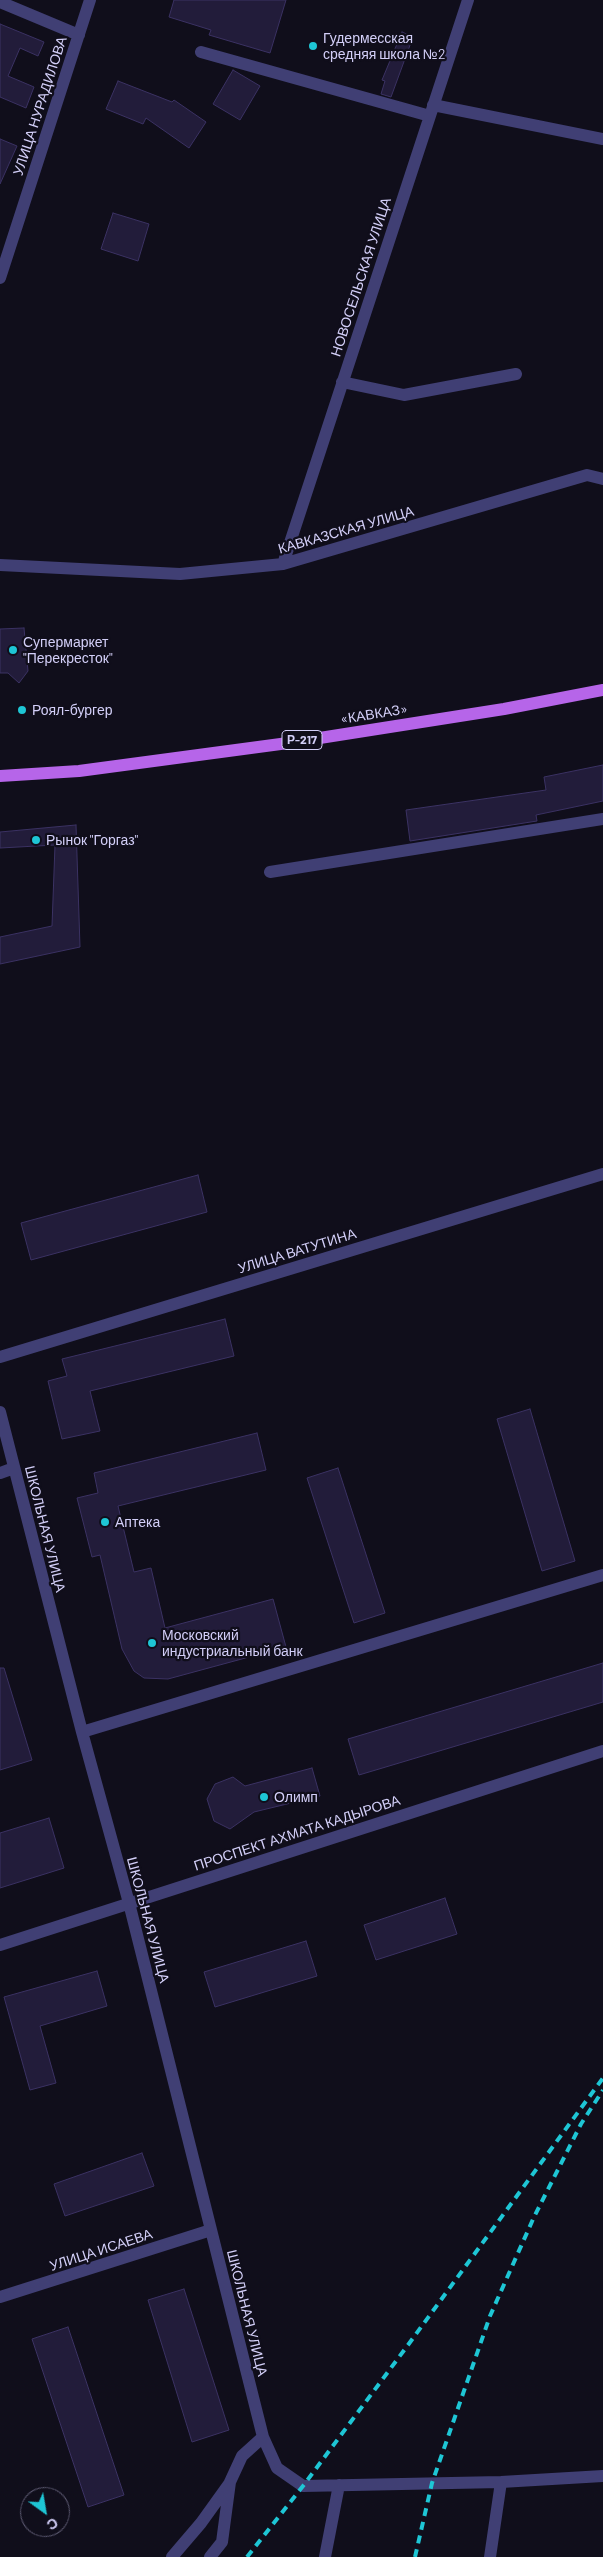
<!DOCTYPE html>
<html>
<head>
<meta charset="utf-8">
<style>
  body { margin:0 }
  #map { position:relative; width:603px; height:2557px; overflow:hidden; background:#100e1b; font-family:Barlow,sans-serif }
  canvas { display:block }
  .north { position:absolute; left:20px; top:2487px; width:50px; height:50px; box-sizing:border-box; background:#100e1b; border:1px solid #5e5b73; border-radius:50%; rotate:148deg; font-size:14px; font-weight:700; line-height:20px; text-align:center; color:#d3cff8 }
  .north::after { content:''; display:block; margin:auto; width:18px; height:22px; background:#1ec6d5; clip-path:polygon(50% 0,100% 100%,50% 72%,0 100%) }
</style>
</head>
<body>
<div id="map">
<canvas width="603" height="2557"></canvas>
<div class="north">С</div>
</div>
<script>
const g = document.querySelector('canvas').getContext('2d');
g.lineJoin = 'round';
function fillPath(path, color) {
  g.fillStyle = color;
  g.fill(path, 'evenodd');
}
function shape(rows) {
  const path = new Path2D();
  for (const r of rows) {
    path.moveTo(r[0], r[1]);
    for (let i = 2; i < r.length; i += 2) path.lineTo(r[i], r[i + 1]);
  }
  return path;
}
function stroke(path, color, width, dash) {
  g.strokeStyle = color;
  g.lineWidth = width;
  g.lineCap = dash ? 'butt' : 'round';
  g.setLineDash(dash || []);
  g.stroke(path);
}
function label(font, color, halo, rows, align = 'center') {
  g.font = font + ' Barlow,sans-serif';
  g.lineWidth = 4.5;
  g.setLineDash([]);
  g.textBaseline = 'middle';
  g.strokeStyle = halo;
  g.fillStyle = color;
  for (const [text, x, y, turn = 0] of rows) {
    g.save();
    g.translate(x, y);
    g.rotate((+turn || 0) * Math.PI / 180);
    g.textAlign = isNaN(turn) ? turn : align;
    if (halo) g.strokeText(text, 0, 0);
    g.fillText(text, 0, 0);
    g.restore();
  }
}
const building = shape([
  [174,0,286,0,270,53,209,35,211,30,169,17,174,0],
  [0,24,44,42,38,56,20,48,8,76,34,87,26,108,0,97,0,24],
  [402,32,413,37,391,97,381,94,385,81,382,80,402,32],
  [233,70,260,86,240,120,213,104,233,70],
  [118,81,172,102,174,100,206,122,189,148,146,118,143,124,106,109,118,81],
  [0,139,17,146,0,184,0,139],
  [113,213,149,224,138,261,101,249,113,213],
  [24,628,28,671,19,683,8,673,0,673,0,629,24,628],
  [603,765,603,801,536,815,537,821,410,841,406,810,546,790,544,777,603,765],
  [76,825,80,947,0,964,0,937,52,926,55,845,0,848,0,832,76,825],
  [198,1175,207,1212,31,1260,21,1223,198,1175],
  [225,1319,234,1356,90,1391,100,1431,62,1439,48,1381,67,1376,62,1359,225,1319],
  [530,1409,575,1561,542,1571,497,1419,530,1409],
  [257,1433,266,1470,118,1506,134,1572,151,1568,165,1628,273,1599,286,1647,168,1679,144,1678,134,1671,122,1649,100,1555,92,1557,77,1498,98,1493,94,1473,257,1433],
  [338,1468,385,1613,354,1623,307,1478,338,1468],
  [603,1663,603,1702,359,1775,348,1739,603,1663],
  [0,1668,4,1668,32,1760,0,1770,0,1668],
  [312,1768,320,1796,254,1812,230,1829,214,1821,207,1799,215,1784,233,1777,245,1786,312,1768],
  [49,1818,64,1868,0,1888,0,1833,49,1818],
  [445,1898,457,1934,376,1960,364,1925,445,1898],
  [306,1941,317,1976,215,2007,204,1972,306,1941],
  [97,1971,107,2006,40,2026,56,2083,30,2090,4,1997,97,1971],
  [142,2153,154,2186,65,2216,54,2184,142,2153],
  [184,2289,229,2430,192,2442,148,2300,184,2289],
  [68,2327,124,2495,88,2507,32,2339,68,2327]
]);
fillPath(building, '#221c3a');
stroke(building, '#3b3263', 1);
stroke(shape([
  [0,2,79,35],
  [201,52,430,116],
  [433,105,603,139],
  [0,278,90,0],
  [342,382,404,395,516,374],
  [283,564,468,0],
  [0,565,180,574,283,564,587,475,603,479],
  [270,872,603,819],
  [0,1357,603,1174],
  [0,1412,82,1732,129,1903,263,2437,277,2468,303,2486,501,2482,603,2476],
  [0,1473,14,1468],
  [82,1732,603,1575],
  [0,1945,603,1751],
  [0,2297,211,2230],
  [172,2557,201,2523,229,2484],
  [210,2557,222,2542,230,2482,242,2456,263,2437],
  [325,2557,339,2485],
  [490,2557,501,2482]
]), '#403f74', 12);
stroke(shape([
  [0,776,79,771,288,743,504,709,603,690]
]), '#b665e9', 12);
stroke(shape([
  [247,2557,303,2486,408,2345,603,2078],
  [415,2557,432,2483,490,2316,534,2217,581,2124,603,2090]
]), '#1ec6d5', 4, [8, 6]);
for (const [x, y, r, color] of [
  [313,46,5,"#1ec6d5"],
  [13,650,5,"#1ec6d5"],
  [22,710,5,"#1ec6d5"],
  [36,840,5,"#1ec6d5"],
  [105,1522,5,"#1ec6d5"],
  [152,1643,5,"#1ec6d5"],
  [264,1797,5,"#1ec6d5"]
]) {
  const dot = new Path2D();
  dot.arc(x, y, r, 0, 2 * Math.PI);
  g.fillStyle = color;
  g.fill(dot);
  stroke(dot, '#100e1b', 2);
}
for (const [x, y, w] of [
  [302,740,40]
]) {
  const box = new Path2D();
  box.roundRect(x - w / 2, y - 9.5, w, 19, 4);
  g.fillStyle = '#100e1b';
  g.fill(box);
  stroke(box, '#d3cff8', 1);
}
label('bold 12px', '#d3cff8', null, [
  ["Р-217",302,740]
]);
label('14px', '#d3cff8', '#100e1b', [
  ["Гудермесская",323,38],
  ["средняя школа №2",323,54],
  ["Супермаркет",23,642],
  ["\"Перекресток\"",23,658],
  ["Роял-бургер",32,710],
  ["Рынок \"Горгаз\"",46,840],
  ["Аптека",115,1522],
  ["Московский",162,1635],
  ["индустриальный банк",162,1651],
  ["Олимп",274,1797]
], 'left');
label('14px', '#d3cff8', '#100e1b', [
  ["УЛИЦА НУРАДИЛОВА",40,106,-72],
  ["НОВОСЕЛЬСКАЯ УЛИЦА",361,277,-72],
  ["КАВКАЗСКАЯ УЛИЦА",346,530,-16],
  ["«КАВКАЗ»",374,714,-9],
  ["УЛИЦА ВАТУТИНА",297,1251,-17],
  ["ШКОЛЬНАЯ УЛИЦА",45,1529,76],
  ["ПРОСПЕКТ АХМАТА КАДЫРОВА",297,1833,-18],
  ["ШКОЛЬНАЯ УЛИЦА",148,1920,75],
  ["УЛИЦА ИСАЕВА",101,2250,-18],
  ["ШКОЛЬНАЯ УЛИЦА",247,2313,76]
]);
</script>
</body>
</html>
